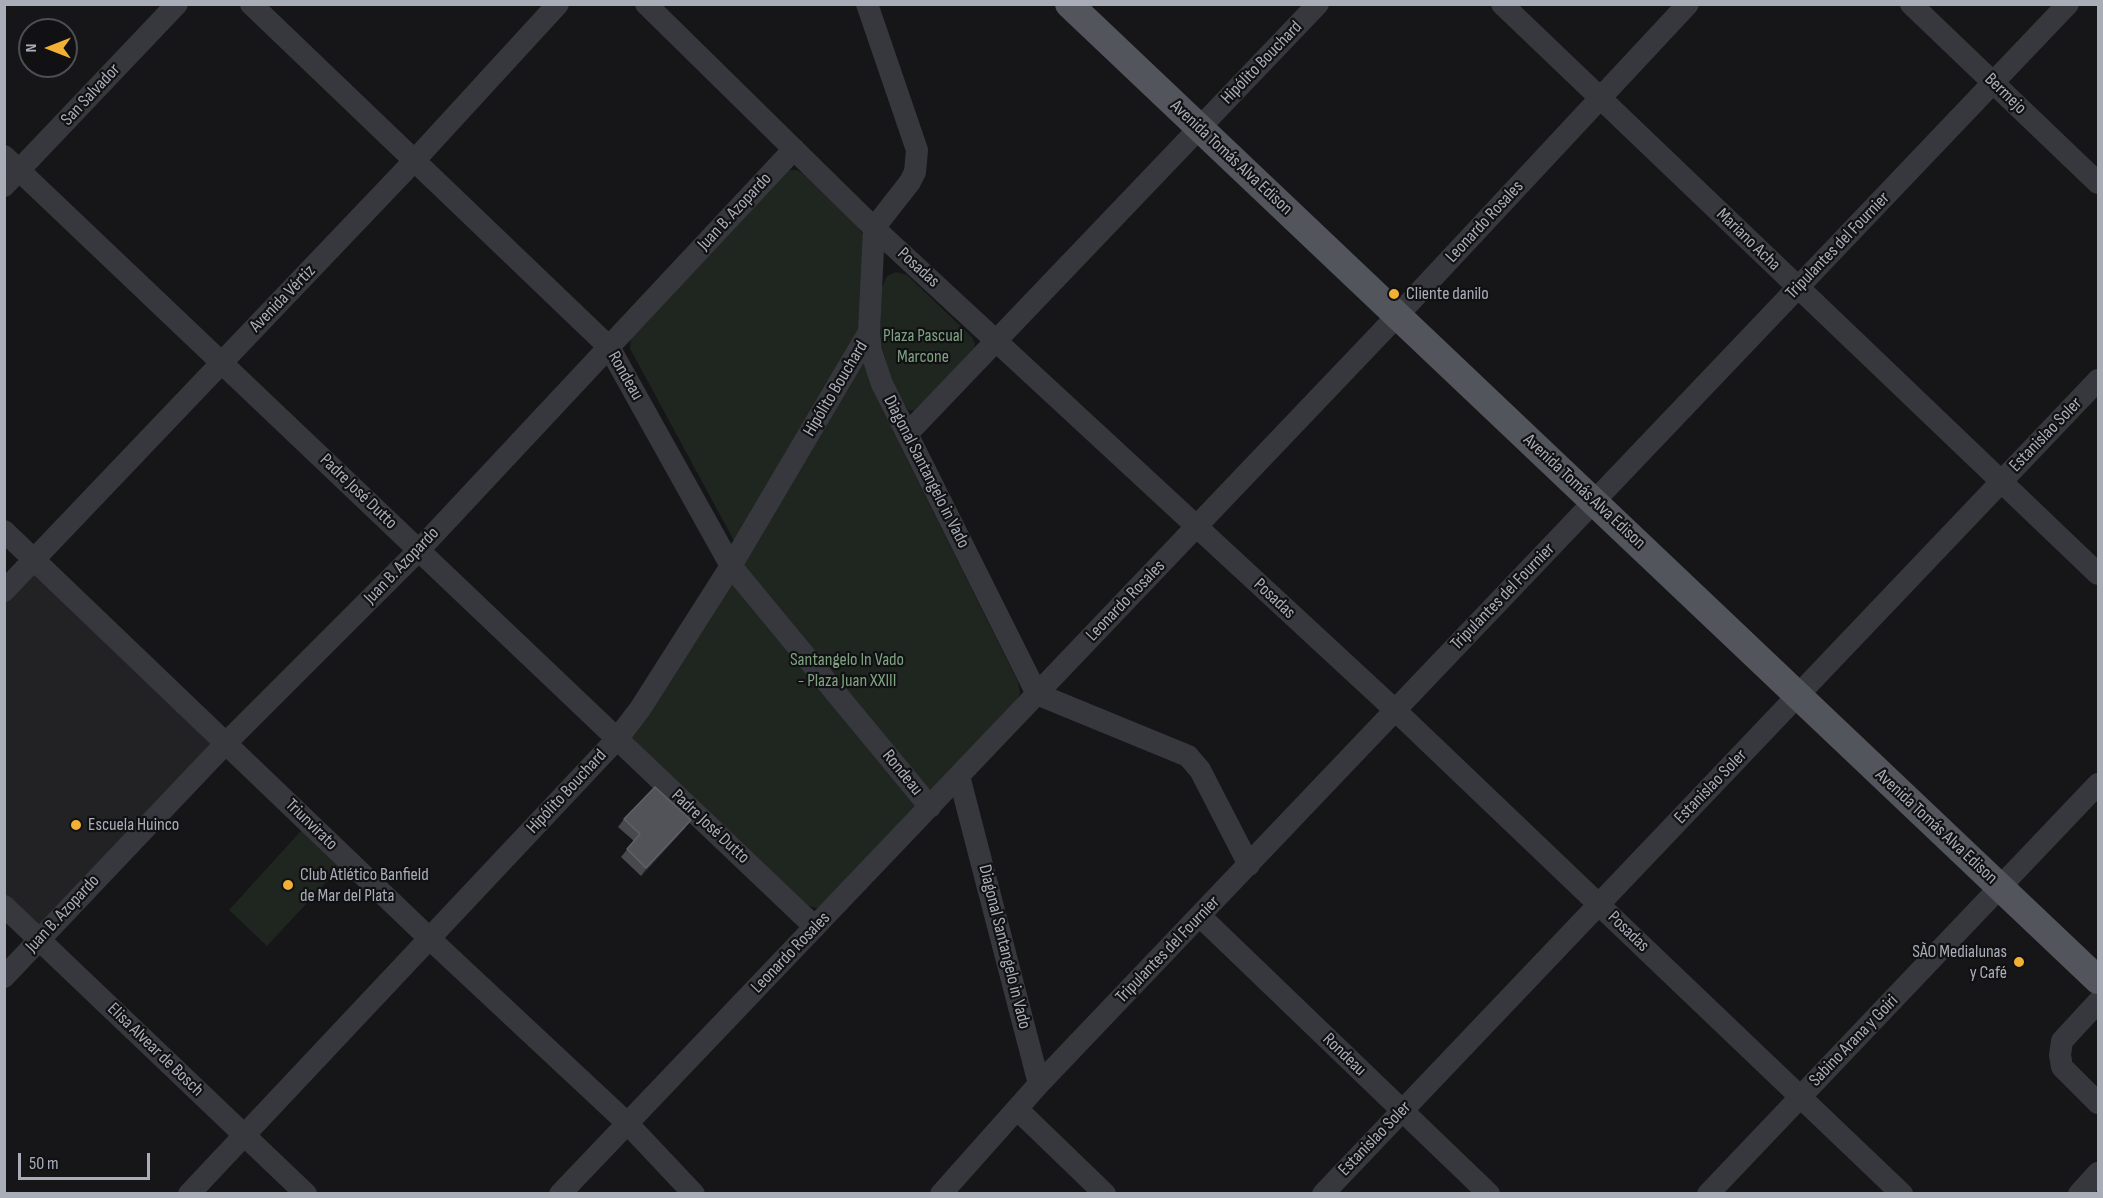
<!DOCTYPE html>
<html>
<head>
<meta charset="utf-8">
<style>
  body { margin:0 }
  #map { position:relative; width:2103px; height:1198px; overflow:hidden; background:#161618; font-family:"Sofia Sans Condensed",sans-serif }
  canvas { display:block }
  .frame { position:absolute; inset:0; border:6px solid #a8adb8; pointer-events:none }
  .north { position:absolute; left:18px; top:18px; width:60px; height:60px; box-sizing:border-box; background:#111113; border:2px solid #4d4f55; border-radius:50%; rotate:270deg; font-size:16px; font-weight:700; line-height:24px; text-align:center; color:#a8adb8 }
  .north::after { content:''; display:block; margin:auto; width:21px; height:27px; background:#f2b134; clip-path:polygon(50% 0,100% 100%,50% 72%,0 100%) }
  .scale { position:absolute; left:18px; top:1153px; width:132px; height:27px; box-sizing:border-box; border:3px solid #a8adb8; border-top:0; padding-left:8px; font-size:18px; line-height:21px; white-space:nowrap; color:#a8adb8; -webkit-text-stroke:4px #111113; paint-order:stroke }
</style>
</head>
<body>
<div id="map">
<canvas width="2103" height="1198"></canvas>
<div class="frame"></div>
<div class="north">N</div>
<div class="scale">50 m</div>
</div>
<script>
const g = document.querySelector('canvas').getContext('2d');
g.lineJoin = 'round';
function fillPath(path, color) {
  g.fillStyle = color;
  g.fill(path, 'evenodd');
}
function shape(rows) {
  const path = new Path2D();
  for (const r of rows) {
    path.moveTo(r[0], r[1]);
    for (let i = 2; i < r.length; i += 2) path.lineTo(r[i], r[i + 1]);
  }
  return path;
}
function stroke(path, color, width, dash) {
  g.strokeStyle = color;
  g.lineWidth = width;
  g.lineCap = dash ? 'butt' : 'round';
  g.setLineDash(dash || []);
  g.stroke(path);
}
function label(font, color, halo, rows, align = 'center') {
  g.font = font + ' "Sofia Sans Condensed",sans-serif';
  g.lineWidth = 4.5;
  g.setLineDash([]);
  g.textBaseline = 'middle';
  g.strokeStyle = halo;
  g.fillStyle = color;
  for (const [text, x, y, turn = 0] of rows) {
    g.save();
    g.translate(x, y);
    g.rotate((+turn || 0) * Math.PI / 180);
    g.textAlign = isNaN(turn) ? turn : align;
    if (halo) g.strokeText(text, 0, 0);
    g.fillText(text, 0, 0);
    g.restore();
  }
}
fillPath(shape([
  [35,560,226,743,39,940,5,906,4,591]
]), '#222225');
fillPath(shape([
  [788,170,797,170,802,173,857,226,864,236,866,368,874,393,1018,682,1020,693,1018,698,819,908,816,908,809,906,631,738,745,561,633,354,630,349,631,338],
  [896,272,907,275,972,337,975,344,974,348,916,411,908,410,892,383,882,347,880,326,882,287,887,276],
  [309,822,347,860,267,946,229,910]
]), '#1e261f');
stroke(shape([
  [251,4,609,347,731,566,930,807],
  [646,4,874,228,1395,710,1902,1194],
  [867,4,917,150,915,172,910,182,874,228,869,332,871,351,882,384,1037,694,1188,756,1200,770,1249,865],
  [1502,4,2098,574],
  [1911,4,2098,183],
  [4,156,815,927],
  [4,186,177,4],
  [907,434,1318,4],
  [4,531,430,939,628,1124,694,1194],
  [4,591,414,161,558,4],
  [959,776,1039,1084],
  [4,906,306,1194],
  [1200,916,1489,1194],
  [4,977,226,743,419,550,794,149],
  [2098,1002,2062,1041,2060,1055,2062,1067,2098,1103],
  [1017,1109,1105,1194],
  [189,1194,617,739,640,709,731,566,869,332],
  [560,1194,1397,316,1688,4],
  [941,1194,1039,1084,2068,4],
  [1323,1194,2098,380],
  [1708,1194,2098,784],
  [2079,1194,2098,1173]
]), '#37383d', 22);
stroke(shape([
  [1069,4,2098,980]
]), '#53555c', 28);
fillPath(shape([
  [624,819,685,828,641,876,621,857,634,841,618,827]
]), '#47494d');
fillPath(shape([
  [691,820,685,828,641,876,646,868]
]), '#2f3033');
const building = shape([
  [655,787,691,820,646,868,627,849,640,834,624,819,655,787]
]);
fillPath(building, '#525359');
stroke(building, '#5f6168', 1.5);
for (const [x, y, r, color] of [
  [1394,294,6,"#f2b134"],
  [76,825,6,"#f2b134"],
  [288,885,6,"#f2b134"],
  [2019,962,6,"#f2b134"]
]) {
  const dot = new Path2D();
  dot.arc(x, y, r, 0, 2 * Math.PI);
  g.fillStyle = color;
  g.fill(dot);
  stroke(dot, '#111113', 2);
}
label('18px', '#a8adb8', '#111113', [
  ["Hipólito Bouchard",1262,63,-46],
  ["Bermejo",2005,94,44],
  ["San Salvador",91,95,-47],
  ["Avenida Tomás Alva Edison",1231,158,43],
  ["Juan B. Azopardo",735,212,-47],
  ["Leonardo Rosales",1485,222,-47],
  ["Mariano Acha",1748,240,44],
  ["Tripulantes del Fournier",1838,246,-46],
  ["Posadas",918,268,42],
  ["Avenida Vértiz",283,299,-46],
  ["Rondeau",625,376,60],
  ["Hipólito Bouchard",836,389,-59],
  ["Estanislao Soler",2046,435,-46],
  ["Diagonal Santangelo in Vado",926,472,63],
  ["Padre José Dutto",358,492,44],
  ["Avenida Tomás Alva Edison",1584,492,43],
  ["Juan B. Azopardo",402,566,-46],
  ["Tripulantes del Fournier",1503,597,-46],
  ["Posadas",1274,599,43],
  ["Leonardo Rosales",1126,601,-46],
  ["Rondeau",902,773,51],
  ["Estanislao Soler",1711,787,-46],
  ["Hipólito Bouchard",567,792,-47],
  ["Triunvirato",311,825,44],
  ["Padre José Dutto",710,827,43],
  ["Avenida Tomás Alva Edison",1936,827,43],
  ["Juan B. Azopardo",63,914,-47],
  ["Posadas",1628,932,44],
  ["Diagonal Santangelo in Vado",1004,947,76],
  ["Tripulantes del Fournier",1168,950,-46],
  ["Leonardo Rosales",791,953,-46],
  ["Sabino Arana y Goiri",1854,1041,-46],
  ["Elisa Alvear de Bosch",155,1050,44],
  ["Rondeau",1344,1055,44],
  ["Estanislao Soler",1375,1139,-46]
]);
label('18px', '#a8adb8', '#111113', [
  ["Cliente danilo",1406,294],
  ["Escuela Huinco",88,825],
  ["Club Atlético Banfield",300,875],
  ["de Mar del Plata",300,896],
  ["SÃO Medialunas",2007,952,"right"],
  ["y Café",2007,973,"right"]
], 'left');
label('18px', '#7fa381', '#111113', [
  ["Plaza Pascual",923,336],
  ["Marcone",923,357],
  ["Santangelo In Vado",847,660],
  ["- Plaza Juan XXIII",847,681]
]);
</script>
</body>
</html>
